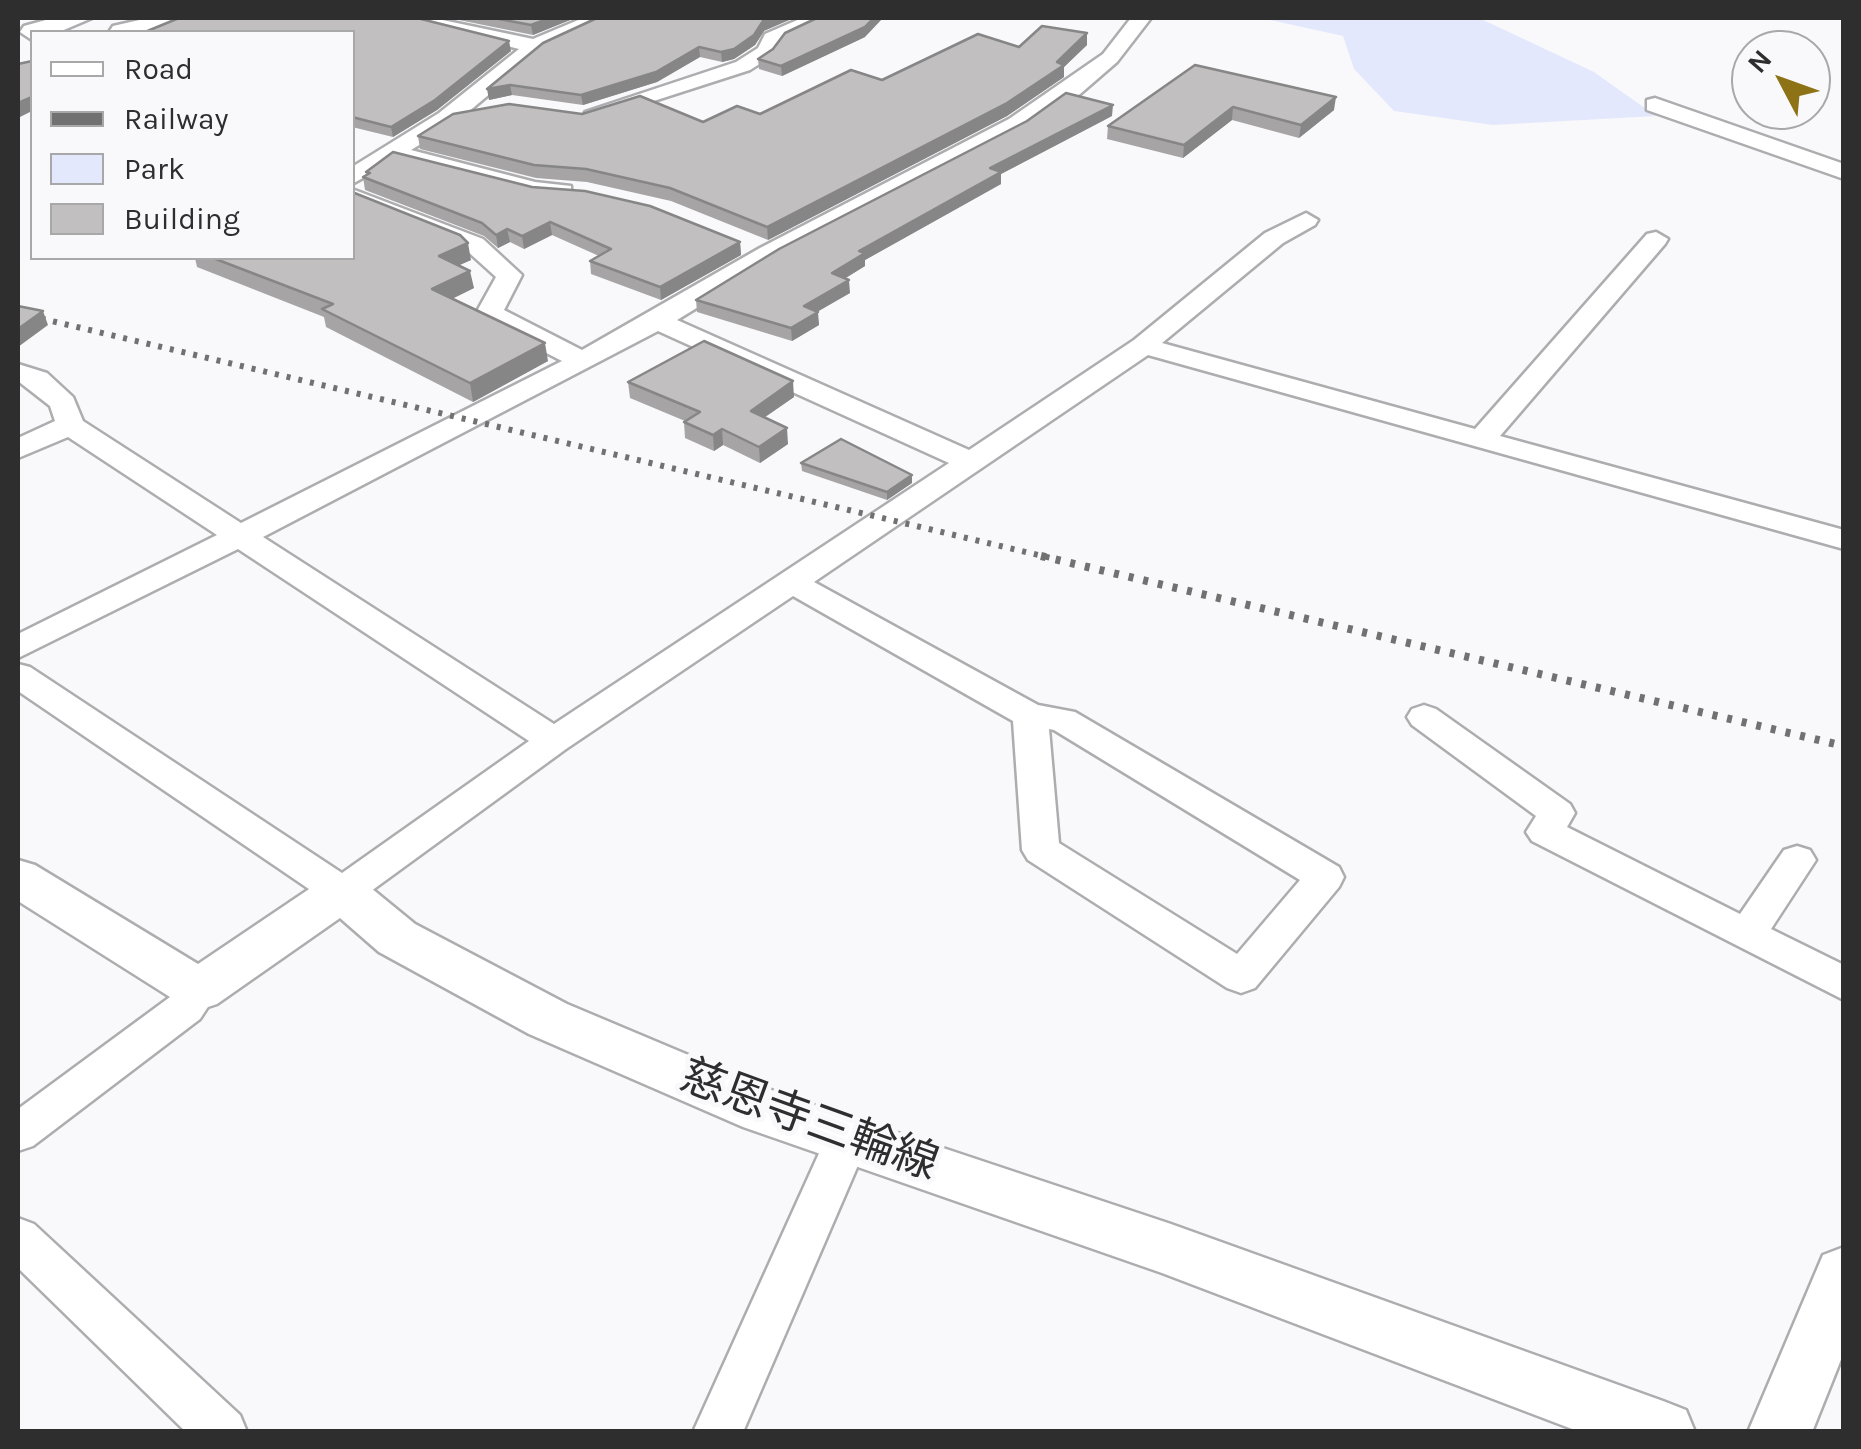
<!DOCTYPE html>
<html>
<head>
<meta charset="utf-8">
<style>
  body { margin:0 }
  #map { position:relative; width:1861px; height:1449px; overflow:hidden; background:#f9f9fb; font-family:Karla,sans-serif }
  canvas { display:block }
  .frame { position:absolute; inset:0; border:20px solid #2e2e2e; pointer-events:none }
  .legend { position:absolute; left:30px; top:30px; width:325px; height:230px; box-sizing:border-box; background:#f9f9fb; border:2px solid #a8a8a9; margin:0; padding:12px 18px; list-style:none; font-size:30px; color:#2e2e2e }
  .legend li { display:flex; align-items:center; gap:20px; height:50px }
  .legend b { width:50px; border:2px solid #a8a8a9 }
  .north { position:absolute; left:1731px; top:30px; width:100px; height:100px; box-sizing:border-box; background:#f9f9fb; border:2px solid #a8a8a9; border-radius:50%; rotate:311deg; font-size:28px; font-weight:700; line-height:40px; text-align:center; color:#2e2e2e }
  .north::after { content:''; display:block; margin:auto; width:35px; height:45px; background:#8e7216; clip-path:polygon(50% 0,100% 100%,50% 72%,0 100%) }
</style>
</head>
<body>
<div id="map">
<canvas width="1861" height="1449"></canvas>
<div class="frame"></div>
<ul class="legend">
<li><b style="height:12px;background:#fff"></b>Road</li>
<li><b style="height:12px;background:#717172"></b>Railway</li>
<li><b style="height:28px;background:#e4e8fc"></b>Park</li>
<li><b style="height:28px;background:#c1bfc0"></b>Building</li>
</ul>
<div class="north">N</div>
</div>
<script>
const g = document.querySelector('canvas').getContext('2d');
g.lineJoin = 'round';
function fillPath(path, color) {
  g.fillStyle = color;
  g.fill(path, 'evenodd');
}
function shape(rows) {
  const path = new Path2D();
  for (const r of rows) {
    path.moveTo(r[0], r[1]);
    for (let i = 2; i < r.length; i += 2) path.lineTo(r[i], r[i + 1]);
  }
  return path;
}
function stroke(path, color, width, dash) {
  g.strokeStyle = color;
  g.lineWidth = width;
  g.lineCap = dash ? 'butt' : 'round';
  g.setLineDash(dash || []);
  g.stroke(path);
}
function label(font, color, halo, rows, align = 'center') {
  g.font = font + ' Karla,"Noto Sans JP",sans-serif';
  g.lineWidth = 10;
  g.setLineDash([]);
  g.textBaseline = 'middle';
  g.strokeStyle = halo;
  g.fillStyle = color;
  for (const [text, x, y, turn = 0] of rows) {
    g.save();
    g.translate(x, y);
    g.rotate((+turn || 0) * Math.PI / 180);
    g.textAlign = isNaN(turn) ? turn : align;
    if (halo) g.strokeText(text, 0, 0);
    g.fillText(text, 0, 0);
    g.restore();
  }
}
fillPath(shape([
  [1261,18,1479,18,1594,72,1656,116,1493,125,1394,111,1354,69,1343,36]
]), '#e4e8fc');
const minor = shape([
  [398,18,433,18,533,39,583,18,609,18,542,50,455,123,411,150,535,182,571,186,571,196,535,196,395,160,352,184,352,167,439,113,519,49,398,18],
  [802,18,828,18,783,40,772,56,750,70,604,117,596,119,585,112,736,62,758,48,765,34,802,18],
  [1131,18,1151,18,1117,62,1080,94,1025,129,778,258,677,320,969,450,1134,340,1265,233,1306,213,1318,220,1315,225,1283,243,1162,343,1475,429,1647,234,1656,232,1668,239,1665,244,1500,436,1844,530,1844,549,1148,355,814,582,1038,705,1075,712,1339,867,1344,877,1339,887,1255,988,1241,993,1227,988,1028,860,1022,850,1013,721,793,596,566,749,356,902,342,906,328,902,18,691,18,664,30,667,342,873,529,741,238,549,18,658,18,634,217,535,68,437,18,458,18,438,55,421,50,406,18,381,18,364,47,373,73,397,83,421,241,523,562,361,480,319,476,313,496,277,465,249,352,205,352,189,483,239,522,275,504,310,582,350,760,248,1009,119,1103,54,1131,18],
  [658,331,949,463,554,724,263,537,658,331],
  [1049,729,1054,730,1300,880,1237,954,1059,843,1049,729],
  [1655,98,1844,164,1844,179,1647,110,1647,100,1655,98],
  [1424,705,1436,709,1570,804,1575,813,1567,827,1740,914,1784,850,1797,846,1810,850,1816,860,1771,929,1844,965,1844,1000,1532,841,1526,832,1536,816,1412,725,1407,717,1412,709,1424,705],
  [199,974,213,979,219,990,200,1019,33,1146,18,1151,18,1109,170,997,185,979,199,974],
  [846,1124,862,1129,868,1142,743,1432,693,1432,830,1129,846,1124],
  [18,1218,34,1224,240,1415,247,1432,186,1432,18,1268,18,1218]
]);
const major = shape([
  [53,18,92,18,59,32,32,32,32,40,20,32,24,26,53,18],
  [148,18,190,18,186,23,151,32,109,32,113,26,148,18],
  [18,860,35,865,198,964,324,879,342,874,360,879,415,924,567,1004,781,1094,1171,1224,1663,1401,1686,1410,1695,1432,1580,1432,1162,1273,743,1127,529,1034,379,952,340,918,217,1004,199,1010,181,1004,18,901,18,860],
  [1844,1247,1844,1352,1812,1432,1748,1432,1823,1255,1844,1247]
]);
stroke(minor, '#adadaf', 5);
stroke(major, '#adadaf', 5);
fillPath(minor, '#fff');
fillPath(major, '#fff');
stroke(shape([
  [18,313,1051,558]
]), '#717172', 6, [4, 8]);
stroke(shape([
  [1041,556,1844,746]
]), '#717172', 8, [5, 10]);
fillPath(shape([
  [449,18,575,18,533,35],
  [597,18,764,31,755,45,734,59,722,62,700,57,657,82,583,105,512,95,489,100],
  [352,32,511,51,437,110,393,137,352,127],
  [1087,33,1087,45,1064,67,1064,77,1007,116,768,240,671,201,587,182,536,178,420,149,418,136,582,114,703,122,760,114,882,80,1019,47],
  [865,37,782,76,759,69,758,59,773,49],
  [1195,65,1334,110,1299,138,1232,120,1183,158,1107,139,1108,126],
  [1112,116,1001,174,1001,184,865,260,865,266,845,278,850,293,817,311,819,325,792,341,697,312,696,300],
  [366,172,740,242,741,255,661,300,591,274,590,261,599,256,552,235,524,249,510,242,498,248,484,236,365,190,363,177,367,175],
  [195,258,352,258,471,260,459,265,474,288,452,299,548,361,473,402,326,327,324,317,197,267],
  [628,382,794,397,765,417,788,444,760,463,723,445,714,451,685,438,684,422,685,421,630,398],
  [801,463,912,475,912,483,887,500,802,471]
]), '#a6a4a5');
fillPath(shape([
  [550,18,575,18,533,35,531,25],
  [770,18,794,18,764,31,755,45,734,59,722,62,721,52,763,21],
  [874,18,883,18,865,37,782,76,781,66],
  [1087,33,1087,45,1064,67,1064,77,1007,116,768,240,767,227,1057,62],
  [509,41,511,51,437,110,393,137,391,127],
  [699,47,700,57,657,82,583,105,581,95],
  [510,85,512,95,489,100,487,89],
  [32,97,32,111,18,118,18,103],
  [1336,97,1334,110,1299,138,1301,125],
  [1113,105,1112,116,1001,174,1001,184,865,260,865,266,833,286,832,273,859,251,990,168],
  [1233,107,1232,120,1183,158,1184,145],
  [550,222,552,235,524,249,522,236],
  [507,229,510,242,498,248,496,235],
  [740,242,741,255,661,300,660,287],
  [468,243,471,260,442,273,439,256],
  [470,271,474,288,435,307,432,289],
  [849,280,850,293,805,319,804,306],
  [43,311,48,325,18,347,18,329],
  [818,312,819,325,792,341,791,328],
  [545,343,548,361,473,402,470,383],
  [793,381,794,397,752,426,751,411],
  [787,428,788,444,760,463,759,447],
  [722,429,723,445,714,451,713,435],
  [912,475,912,483,887,500,887,492]
]), '#878686');
const building = shape([
  [179,18,417,18,509,41,435,100,391,127,352,117,352,32,145,32,179,18],
  [494,18,550,18,531,25,494,18],
  [597,18,770,18,763,21,754,35,734,49,721,52,699,47,656,72,581,95,510,85,487,89,543,43,597,18],
  [817,18,874,18,865,27,781,66,758,59,773,49,785,33,817,18],
  [1042,26,1087,33,1057,62,1064,65,1007,103,767,227,670,188,586,169,534,165,418,136,453,114,509,104,582,114,640,96,703,122,737,106,760,114,851,70,882,80,978,34,1019,47,1042,26],
  [32,61,32,97,18,103,18,64,32,61],
  [1195,65,1336,97,1301,125,1233,107,1184,145,1108,126,1195,65],
  [1066,93,1113,105,990,168,1001,172,859,251,865,253,832,273,849,280,804,306,818,312,791,328,696,300,779,249,1027,121,1066,93],
  [393,152,532,187,585,191,650,206,740,242,660,287,590,261,611,249,550,222,522,236,507,229,496,235,482,223,363,177,370,173,366,172,393,152],
  [352,192,460,235,468,243,439,256,470,271,432,289,545,343,470,383,322,309,333,304,213,258,352,258,352,192],
  [18,306,43,311,18,329,18,306],
  [704,341,793,381,751,411,787,428,759,447,722,429,713,435,684,422,700,412,628,382,704,341],
  [841,439,912,475,887,492,801,463,841,439]
]);
fillPath(building, '#c1bfc0');
stroke(building, '#878686', 2.5);
label('45px', '#2e2e2e', '#f9f9fb', [
  ["慈恩寺三輪線",809,1121,20]
]);
</script>
</body>
</html>
